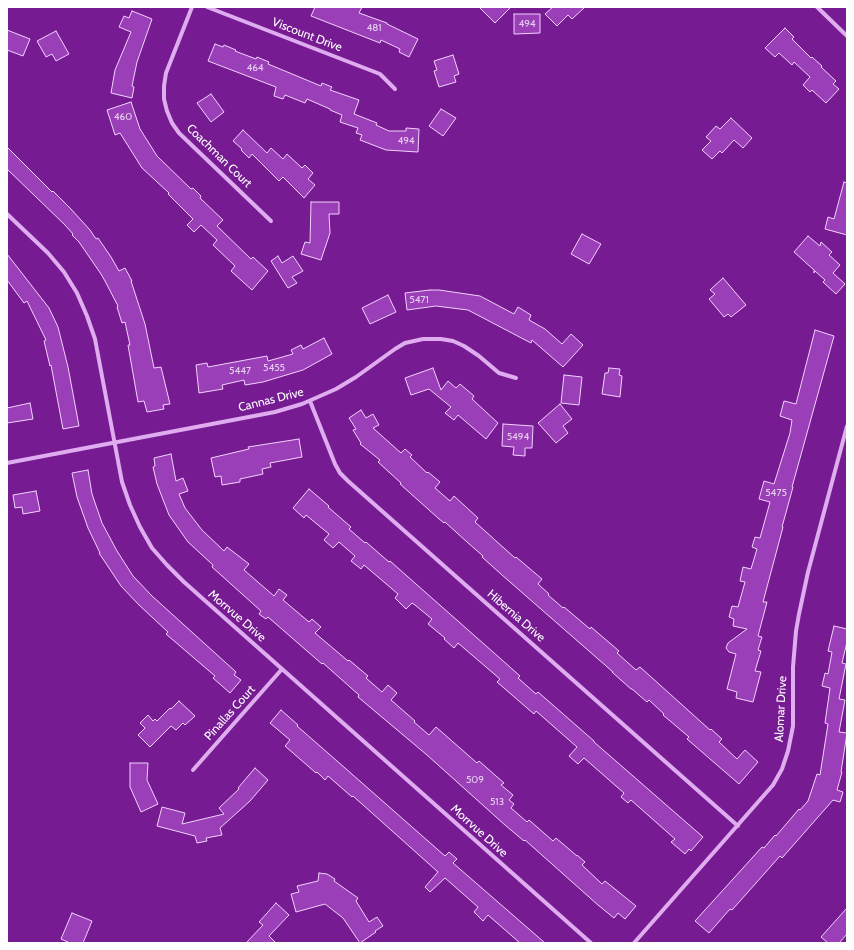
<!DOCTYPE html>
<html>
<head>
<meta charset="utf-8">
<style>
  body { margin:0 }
  #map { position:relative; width:854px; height:950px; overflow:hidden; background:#771b93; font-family:Cabin,sans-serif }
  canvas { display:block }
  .frame { position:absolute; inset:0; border:8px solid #fff; pointer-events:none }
</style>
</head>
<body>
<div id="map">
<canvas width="854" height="950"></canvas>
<div class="frame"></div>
</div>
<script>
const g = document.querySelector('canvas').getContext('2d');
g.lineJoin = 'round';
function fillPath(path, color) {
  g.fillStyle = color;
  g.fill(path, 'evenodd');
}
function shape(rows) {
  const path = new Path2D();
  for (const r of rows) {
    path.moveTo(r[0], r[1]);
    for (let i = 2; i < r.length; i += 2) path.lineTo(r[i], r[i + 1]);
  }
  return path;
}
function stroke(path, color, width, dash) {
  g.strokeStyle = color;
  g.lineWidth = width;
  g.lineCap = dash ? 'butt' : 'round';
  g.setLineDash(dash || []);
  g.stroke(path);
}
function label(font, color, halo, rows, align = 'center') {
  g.font = font + ' Cabin,sans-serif';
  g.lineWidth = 3;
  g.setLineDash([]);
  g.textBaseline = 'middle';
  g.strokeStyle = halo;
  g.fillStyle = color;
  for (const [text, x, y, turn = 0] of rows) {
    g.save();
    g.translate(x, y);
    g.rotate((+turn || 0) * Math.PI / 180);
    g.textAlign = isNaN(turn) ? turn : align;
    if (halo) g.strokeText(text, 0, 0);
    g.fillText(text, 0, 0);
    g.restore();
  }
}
const building = shape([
  [315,7,362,7,359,13,387,23,387,24,418,39,409,57,399,52,400,49,381,40,380,43,311,16,315,7],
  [479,7,511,7,495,23,479,7],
  [553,7,585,7,572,19,568,15,557,26,545,14,553,7],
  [132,11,152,19,137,62,132,86,134,87,132,98,111,93,115,70,131,32,119,27,124,16,129,18,132,11],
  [514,14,540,14,540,33,514,34,514,14],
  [785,28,794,37,792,39,811,58,812,57,822,66,821,67,836,81,833,84,839,89,826,103,812,90,810,92,803,85,810,77,794,62,792,65,779,53,775,57,765,48,785,28],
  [7,30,30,39,23,56,7,50,7,30],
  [56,31,69,54,56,61,52,54,46,57,37,41,56,31],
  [215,44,223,47,224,45,236,50,235,51,256,59,257,57,269,62,268,64,321,86,322,83,332,87,330,90,359,100,354,114,377,123,376,125,389,131,406,131,406,128,419,129,418,152,386,150,360,140,362,135,356,133,358,128,340,122,342,115,330,110,330,109,307,99,305,103,285,95,283,99,274,96,276,87,208,61,215,44],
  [453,55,459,74,454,76,456,82,439,87,434,71,437,70,434,61,453,55],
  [211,94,224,112,211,122,197,103,211,94],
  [131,102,140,129,157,156,191,189,193,188,201,196,200,198,223,220,217,226,251,259,253,257,268,271,252,290,232,272,231,271,235,266,213,245,217,240,201,225,194,232,187,225,193,219,168,194,169,193,142,168,120,133,115,135,107,110,131,102],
  [441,109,456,118,443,136,429,126,441,109],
  [731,118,752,138,743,148,734,140,722,153,720,151,712,159,702,150,711,141,706,137,716,126,720,129,731,118],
  [243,130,267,153,271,148,283,159,287,154,302,168,305,165,313,173,308,179,315,185,304,198,283,177,279,181,252,154,249,158,241,150,242,149,233,141,243,130],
  [7,147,52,192,53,191,70,208,90,230,96,239,98,238,111,257,119,271,125,268,132,281,131,281,145,324,154,368,161,367,170,404,163,405,164,409,147,412,144,401,138,402,128,345,130,345,125,322,122,323,117,307,118,306,105,281,101,274,79,242,72,235,73,234,65,225,7,169,7,147],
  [844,182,847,183,847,235,825,229,828,217,834,219,844,182],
  [311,202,339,202,339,214,329,214,330,233,321,260,301,254,305,242,310,243,311,202],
  [582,234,601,244,589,264,571,254,582,234],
  [808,236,820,246,821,242,832,252,829,255,840,265,833,273,845,284,836,294,823,282,825,280,815,271,814,273,814,270,794,252,808,236],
  [7,254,49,308,58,327,68,367,79,426,63,429,51,365,50,366,44,341,46,340,27,301,24,303,7,280,7,254],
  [278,256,282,263,293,256,303,271,292,277,297,283,288,288,271,261,278,256],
  [723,278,746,305,731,317,728,314,724,317,709,299,715,294,710,290,723,278],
  [430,290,439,290,480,296,514,314,518,307,531,315,529,320,545,329,562,344,571,334,583,345,563,367,532,340,531,343,468,310,436,306,407,310,405,293,430,290],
  [388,295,396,312,370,324,362,308,388,295],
  [815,330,834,336,792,487,793,487,782,527,783,527,763,602,767,602,758,636,762,637,758,650,761,651,755,671,761,672,753,702,736,698,737,692,727,689,736,654,729,652,726,648,728,643,747,629,733,626,734,619,729,617,732,606,738,607,745,582,740,581,743,567,751,569,757,549,752,547,755,537,760,538,770,502,759,499,764,481,774,484,790,433,792,420,780,416,784,401,796,404,815,330],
  [324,338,332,354,303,370,263,382,245,385,244,380,222,385,223,389,199,393,196,365,207,363,208,367,267,356,268,361,293,354,291,350,301,345,303,349,324,338],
  [433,368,441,390,448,381,456,388,460,384,474,396,472,399,498,423,486,439,458,415,454,420,445,413,451,407,429,389,411,395,405,378,433,368],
  [609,368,620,369,619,375,622,376,620,397,602,394,605,373,608,373,609,368],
  [564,375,582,377,579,405,561,403,564,375],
  [30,403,33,419,7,423,7,408,30,403],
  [560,404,572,419,563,426,568,433,556,443,538,423,560,404],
  [361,410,366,418,373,414,379,425,373,428,401,453,405,449,412,455,410,457,427,473,428,472,440,482,435,488,450,501,454,496,478,518,475,522,515,558,516,557,542,579,538,584,549,594,548,595,563,608,564,607,590,629,591,627,619,651,617,653,636,670,640,667,710,730,711,729,722,739,719,742,737,759,745,750,758,762,739,784,687,739,689,737,663,715,664,714,649,700,647,702,632,689,631,689,612,672,613,672,502,575,482,557,483,556,467,542,445,522,444,523,438,518,400,484,401,483,378,462,380,460,360,444,361,443,353,430,356,429,349,418,361,410],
  [503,424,533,426,532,448,525,448,525,456,513,455,514,447,502,446,503,424],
  [299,439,302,457,270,463,271,467,262,469,263,474,240,479,240,482,222,485,221,476,215,477,211,458,249,449,248,447,299,439],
  [171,454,176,481,183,478,188,491,179,494,185,508,202,530,224,551,227,547,249,564,244,570,274,596,279,589,287,595,283,600,309,622,312,619,321,627,315,633,348,661,349,660,368,676,366,678,382,692,388,685,397,693,391,700,415,721,414,722,429,735,436,727,477,763,479,761,504,783,501,785,513,795,509,800,514,804,511,808,527,822,529,820,553,841,556,838,577,856,577,855,585,862,582,865,602,884,605,881,636,906,625,919,618,913,614,918,598,905,525,840,524,841,505,825,427,755,358,697,359,695,323,663,322,664,268,617,266,619,259,614,261,611,212,567,213,565,188,542,169,515,157,484,153,467,155,466,154,458,171,454],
  [88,470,92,494,102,523,117,551,133,576,152,596,236,672,234,675,241,680,230,693,213,678,215,676,166,634,168,632,139,605,121,586,99,553,100,553,88,528,77,497,72,473,88,470],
  [309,489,329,506,328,507,351,527,349,529,365,543,366,542,389,562,390,561,502,660,520,676,518,678,536,694,538,692,594,741,594,742,703,837,691,851,689,849,685,854,671,842,675,839,631,800,628,803,621,797,624,793,584,758,578,764,569,756,577,747,536,711,534,714,497,682,500,679,458,643,454,648,444,639,445,638,428,624,432,619,415,605,412,603,406,609,395,598,398,594,364,565,361,569,351,561,355,556,339,542,333,548,324,540,329,534,306,515,304,518,293,508,309,489],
  [36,491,40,511,23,514,22,507,15,508,13,495,36,491],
  [834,626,847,629,847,642,842,663,846,664,839,699,845,700,839,732,847,733,841,772,842,772,837,790,843,792,840,802,833,800,782,858,780,856,732,910,730,909,709,933,695,921,762,847,764,848,775,835,776,836,799,809,800,810,808,801,817,774,820,775,828,724,825,723,830,688,822,686,825,673,828,674,832,652,828,651,834,626],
  [179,701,195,716,185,725,183,723,176,730,171,726,150,747,138,735,145,728,140,723,148,715,153,721,155,719,157,721,170,708,171,709,179,701],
  [281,710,298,725,297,726,345,768,445,856,449,852,457,859,453,863,545,943,520,943,488,915,483,921,474,912,478,907,445,878,430,892,425,887,438,872,353,796,352,797,328,776,325,780,317,772,316,773,285,746,290,740,270,723,281,710],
  [130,763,148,763,147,780,158,804,141,812,130,787,130,763],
  [255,768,268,780,250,801,220,828,222,835,206,838,207,841,197,843,195,836,157,826,162,807,185,813,182,824,224,814,219,808,239,789,238,788,255,768],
  [319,873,327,874,335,879,334,881,358,898,356,901,369,922,377,917,383,926,375,931,376,932,360,943,343,918,325,904,296,912,291,894,299,892,297,886,318,881,319,873],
  [276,903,289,915,269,936,276,943,246,943,263,925,259,922,276,903],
  [847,908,847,934,839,943,828,943,821,937,847,908],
  [72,913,92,921,83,943,70,943,61,939,72,913]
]);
fillPath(building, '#9b3fb9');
stroke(building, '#f1d2fb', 1);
stroke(shape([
  [192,7,166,73,164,86,164,99,167,111,172,123,179,133,271,221],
  [207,7,380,74,395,89],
  [817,7,847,36],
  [7,214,48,253,64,272,77,293,87,316,95,339,122,482,130,505,140,527,152,548,167,565,184,582,591,943],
  [310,401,335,464,340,473,348,481,738,826],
  [7,463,275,412,302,404,336,389,356,377,395,349,405,343,423,339,441,339,453,341,464,346,479,356,499,373,516,378],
  [193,770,282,669],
  [634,943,773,785,782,769,788,751,793,726,793,667,796,631,799,614,808,572,847,426]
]), '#deacef', 4);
label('10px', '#e6cfee', null, [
  ["494",527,24],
  ["481",374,28],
  ["464",255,68],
  ["460",123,117],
  ["494",406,141],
  ["5471",419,300],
  ["5455",274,368],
  ["5447",240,371],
  ["5494",518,437],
  ["5475",776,493],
  ["509",475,780],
  ["513",497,802]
]);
label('12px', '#fff', '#771b93', [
  ["Viscount Drive",307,35,21],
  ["Coachman Court",219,156,44],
  ["Cannas Drive",271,400,-14],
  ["Morrvue Drive",237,616,41],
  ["Hibernia Drive",516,616,41],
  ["Alomar Drive",781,709,-87],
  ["Pinallas Court",230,713,-48],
  ["Morrvue Drive",479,831,42]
]);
</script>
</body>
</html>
